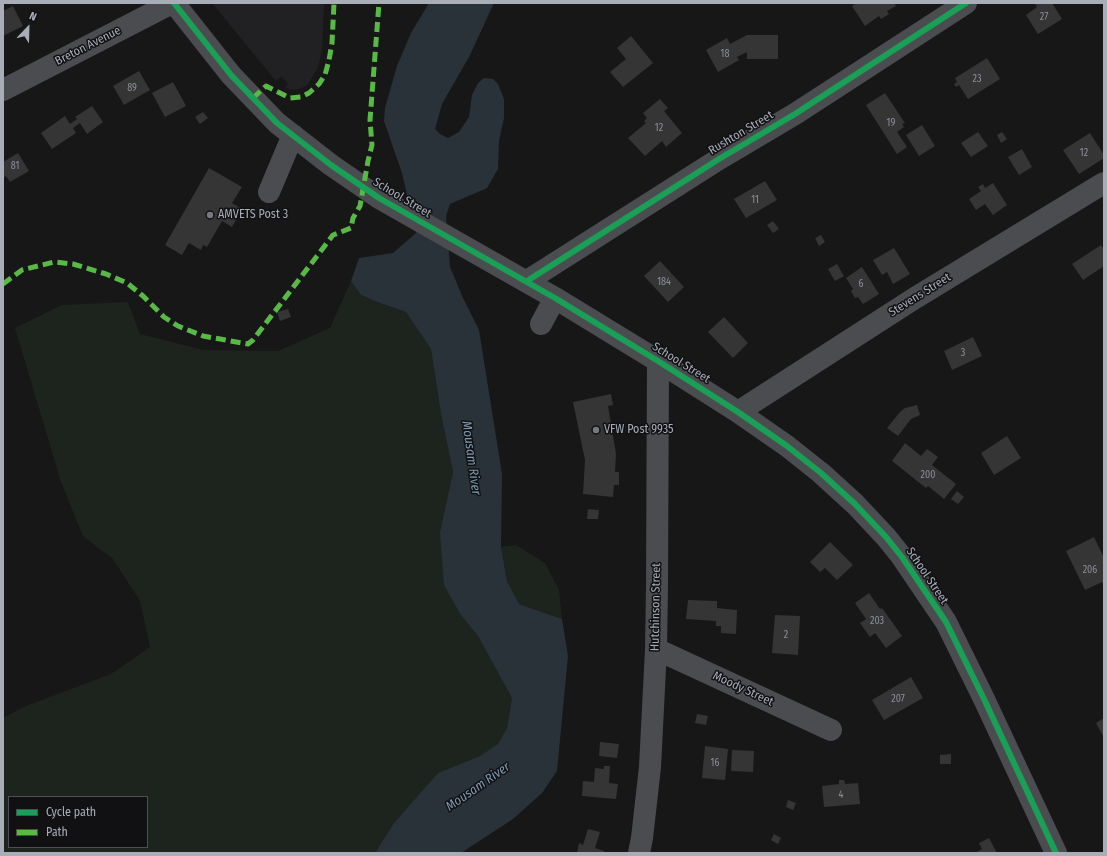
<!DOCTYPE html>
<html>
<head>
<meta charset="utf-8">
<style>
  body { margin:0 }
  #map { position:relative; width:1107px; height:856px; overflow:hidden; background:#171717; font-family:"Fira Sans Condensed",sans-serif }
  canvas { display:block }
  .frame { position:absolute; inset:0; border:4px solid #a8adb8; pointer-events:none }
  .legend { position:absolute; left:8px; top:796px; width:140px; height:52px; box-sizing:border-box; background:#111113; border:1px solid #4d4f55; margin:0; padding:5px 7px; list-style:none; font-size:12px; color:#a8adb8 }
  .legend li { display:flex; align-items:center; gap:8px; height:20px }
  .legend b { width:20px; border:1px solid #4d4f55 }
  .north { position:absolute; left:8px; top:8px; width:40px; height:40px; -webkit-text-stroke:3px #111113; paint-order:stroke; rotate:23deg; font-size:11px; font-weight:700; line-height:16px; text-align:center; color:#a8adb8 }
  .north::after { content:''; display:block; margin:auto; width:14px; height:18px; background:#a8adb8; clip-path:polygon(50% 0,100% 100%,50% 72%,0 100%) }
</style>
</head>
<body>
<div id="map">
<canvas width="1107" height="856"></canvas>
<div class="frame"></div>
<ul class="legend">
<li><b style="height:5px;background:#1a9f57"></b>Cycle path</li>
<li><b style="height:5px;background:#58b947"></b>Path</li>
</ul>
<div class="north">N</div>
</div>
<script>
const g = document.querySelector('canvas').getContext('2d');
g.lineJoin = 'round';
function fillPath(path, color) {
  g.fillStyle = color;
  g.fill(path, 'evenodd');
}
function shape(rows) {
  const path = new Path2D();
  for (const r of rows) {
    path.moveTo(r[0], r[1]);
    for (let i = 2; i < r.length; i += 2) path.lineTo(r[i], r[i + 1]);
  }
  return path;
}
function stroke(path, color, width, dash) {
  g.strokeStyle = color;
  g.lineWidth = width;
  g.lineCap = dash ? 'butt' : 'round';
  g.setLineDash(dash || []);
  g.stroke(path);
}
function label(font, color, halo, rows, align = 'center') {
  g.font = font + ' "Fira Sans Condensed",sans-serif';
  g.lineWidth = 3;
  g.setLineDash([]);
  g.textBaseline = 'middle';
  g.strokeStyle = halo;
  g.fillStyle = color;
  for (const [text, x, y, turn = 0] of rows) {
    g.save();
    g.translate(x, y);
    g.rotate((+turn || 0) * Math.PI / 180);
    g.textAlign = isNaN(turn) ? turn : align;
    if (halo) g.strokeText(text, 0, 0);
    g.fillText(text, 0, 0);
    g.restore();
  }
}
fillPath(shape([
  [212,3,324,3,322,51,318,67,309,83,306,86,299,89,293,90,285,88,288,83,281,77,276,81]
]), '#212123');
fillPath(shape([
  [351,281,361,295,380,303,406,312,431,349,441,414,453,472,440,532,461,615,478,636,512,698,507,728,498,744,480,756,438,773,394,823,375,853,3,853,3,718,26,706,111,674,150,647,140,601,113,559,83,536,61,482,15,328,62,305,128,302,140,334,203,350,278,351,330,328],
  [9,797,147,797,147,847,9,847],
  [516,545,545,563,559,590,562,619,519,604,507,581,501,547]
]), '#1d241e');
fillPath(shape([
  [429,3,494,3,469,57,442,104,435,129,440,134,448,138,459,132,469,117,472,95,478,83,484,78,493,79,498,84,504,99,504,118,499,141,498,169,487,188,450,204,446,216,450,267,463,298,479,330,502,474,501,547,507,581,519,604,562,619,568,656,557,771,542,793,513,819,461,853,375,853,394,823,438,773,480,756,498,744,507,728,512,698,478,636,461,615,444,585,440,532,453,472,441,414,431,349,406,312,380,303,361,295,351,281,359,258,393,253,416,233,402,173,384,121,385,108,397,66,411,33]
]), '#2a3239');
fillPath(shape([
  [856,3,894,3,896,6,887,11,889,14,881,19,879,16,865,26,852,6],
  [1035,3,1052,3,1062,19,1038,34,1026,15,1037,7],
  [13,6,23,26,3,36,3,11],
  [747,35,778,35,778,59,747,59,747,52,737,57,739,60,718,72,706,50,727,38,730,44],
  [631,36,653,63,623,87,610,72,626,59,617,48],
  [987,58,1000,79,968,99,959,85,956,87,954,84,957,82,955,78],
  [139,71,150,90,124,105,113,86],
  [173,82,186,106,165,117,152,93],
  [885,93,905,123,902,124,904,127,897,132,907,147,897,154,866,105],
  [660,99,668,108,664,111,682,133,666,147,662,141,645,156,628,138,646,123,644,121,647,118,643,113],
  [92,106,103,122,87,134,80,123,73,128,76,133,52,149,41,133,65,116,70,124,77,119,75,117],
  [203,112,208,118,200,124,195,117],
  [922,125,935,146,919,156,906,135],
  [978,132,988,146,971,157,961,143],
  [1002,132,1007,139,1001,143,997,135],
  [1090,133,1104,155,1104,158,1079,174,1063,150],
  [1022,149,1032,167,1019,175,1008,157],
  [18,153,29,171,10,182,6,176,3,178,3,162],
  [209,168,242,187,232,203,242,209,232,227,222,221,207,247,203,245,201,250,189,243,182,255,165,245],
  [765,181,777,200,746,218,734,199],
  [993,183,1007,205,993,215,985,204,976,210,969,199,981,191,978,187,983,184,985,188],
  [773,221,779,229,773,233,767,225],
  [821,235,825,242,819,246,815,238],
  [1101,245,1104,249,1104,266,1083,280,1072,264],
  [894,248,910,274,893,284,887,272,882,275,873,260],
  [660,261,684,287,668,302,644,276],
  [837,264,844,276,835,281,828,269],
  [862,267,879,294,863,304,858,297,855,298,851,291,853,289,846,278],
  [288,309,291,317,280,321,277,312],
  [724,317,748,343,733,358,708,332],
  [973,337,982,356,952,370,944,351],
  [611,394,613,405,608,406,616,454,615,472,619,472,619,485,614,485,613,497,583,494,585,460,573,402],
  [917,405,920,415,911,419,898,436,887,428,900,412,905,408],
  [1007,436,1021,458,994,475,981,453],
  [905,443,921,456,927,449,938,457,932,465,956,484,944,499,928,486,926,488,892,461],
  [957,491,964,497,958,504,951,499],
  [588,509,599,510,598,519,587,519],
  [1094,537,1104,558,1104,586,1102,582,1085,590,1066,551],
  [830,542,853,565,837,580,825,568,820,572,810,562],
  [869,593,880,609,882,608,902,636,886,648,875,633,870,637,860,623,866,619,855,603],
  [688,600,717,601,717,608,737,610,736,634,721,633,721,626,716,626,716,621,686,619],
  [775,615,800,616,798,655,772,653],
  [911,677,923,698,884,720,872,700],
  [697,714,708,716,706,725,695,723],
  [1104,718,1104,738,1096,723],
  [600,742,619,744,617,758,599,756],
  [705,746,728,749,725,780,702,778],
  [732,750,754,751,753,772,731,771],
  [951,754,951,764,940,764,940,755],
  [604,766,610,766,609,783,618,784,616,799,582,796,583,781,594,782,595,768,604,769],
  [839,780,844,780,845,784,858,783,860,804,824,807,822,786,839,784],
  [788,800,796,803,793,810,786,807],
  [588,829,600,832,595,848,604,851,604,853,577,853,579,843,583,845],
  [774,834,781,838,778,844,771,840],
  [989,838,997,853,975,853,982,849,979,843]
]), '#353536');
stroke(shape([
  [174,3,231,75,277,123,331,165,379,198,555,298,658,361,738,412,787,446,821,473,855,504,886,537,902,557,946,622,984,699,1056,853],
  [3,90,172,3],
  [269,192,293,135],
  [527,281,719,159,795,114,966,3],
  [541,324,555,298],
  [738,412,915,298,1104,183],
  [656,649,831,730],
  [639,853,642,838,650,767,656,649,657,586,658,361]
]), '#4b4c50', 22);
stroke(shape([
  [253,98,266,86,290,98,301,97,309,93,319,84,325,75,329,60,332,43,334,3],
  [3,284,22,270,54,262,73,264,106,274,127,283,143,296,164,317,178,326,203,336,248,344,253,340,333,235,351,228,353,218,360,206,368,161,372,145,370,120,379,3]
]), '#58b947', 5, [10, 5]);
stroke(shape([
  [174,3,231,75,277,123,331,165,379,198,555,298,658,361,738,412,787,446,821,473,855,504,886,537,902,557,946,622,984,699,1056,853],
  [527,281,719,159,795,114,966,3]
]), '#1a9f57', 6);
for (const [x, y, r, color] of [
  [210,215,4,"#757880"],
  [596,430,4,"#757880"]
]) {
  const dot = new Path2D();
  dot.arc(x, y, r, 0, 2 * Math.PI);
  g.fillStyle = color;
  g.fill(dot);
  stroke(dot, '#111113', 1.5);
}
label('10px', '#8b8f98', null, [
  ["27",1044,17],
  ["18",725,54],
  ["23",977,79],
  ["89",132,88],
  ["19",891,123],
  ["12",659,128],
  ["12",1084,153],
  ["81",15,166],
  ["11",755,200],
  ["184",664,282],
  ["6",861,284],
  ["3",963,353],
  ["200",928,475],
  ["206",1090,570],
  ["203",877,621],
  ["2",786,635],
  ["207",898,699],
  ["16",715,763],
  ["4",841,795]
]);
label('12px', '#a8adb8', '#111113', [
  ["Breton Avenue",88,46,-27],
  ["Rushton Street",741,133,-31],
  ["School Street",402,198,31],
  ["Stevens Street",920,295,-32],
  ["School Street",681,363,32],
  ["School Street",927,576,56],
  ["Hutchinson Street",656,607,-89],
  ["Moody Street",743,689,25]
]);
label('12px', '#a8adb8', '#111113', [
  ["AMVETS Post 3",218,215],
  ["VFW Post 9935",604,430]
], 'left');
label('italic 13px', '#7f9bb3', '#111113', [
  ["Mousam River",471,458,82],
  ["Mousam River",478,787,-35]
]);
</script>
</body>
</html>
